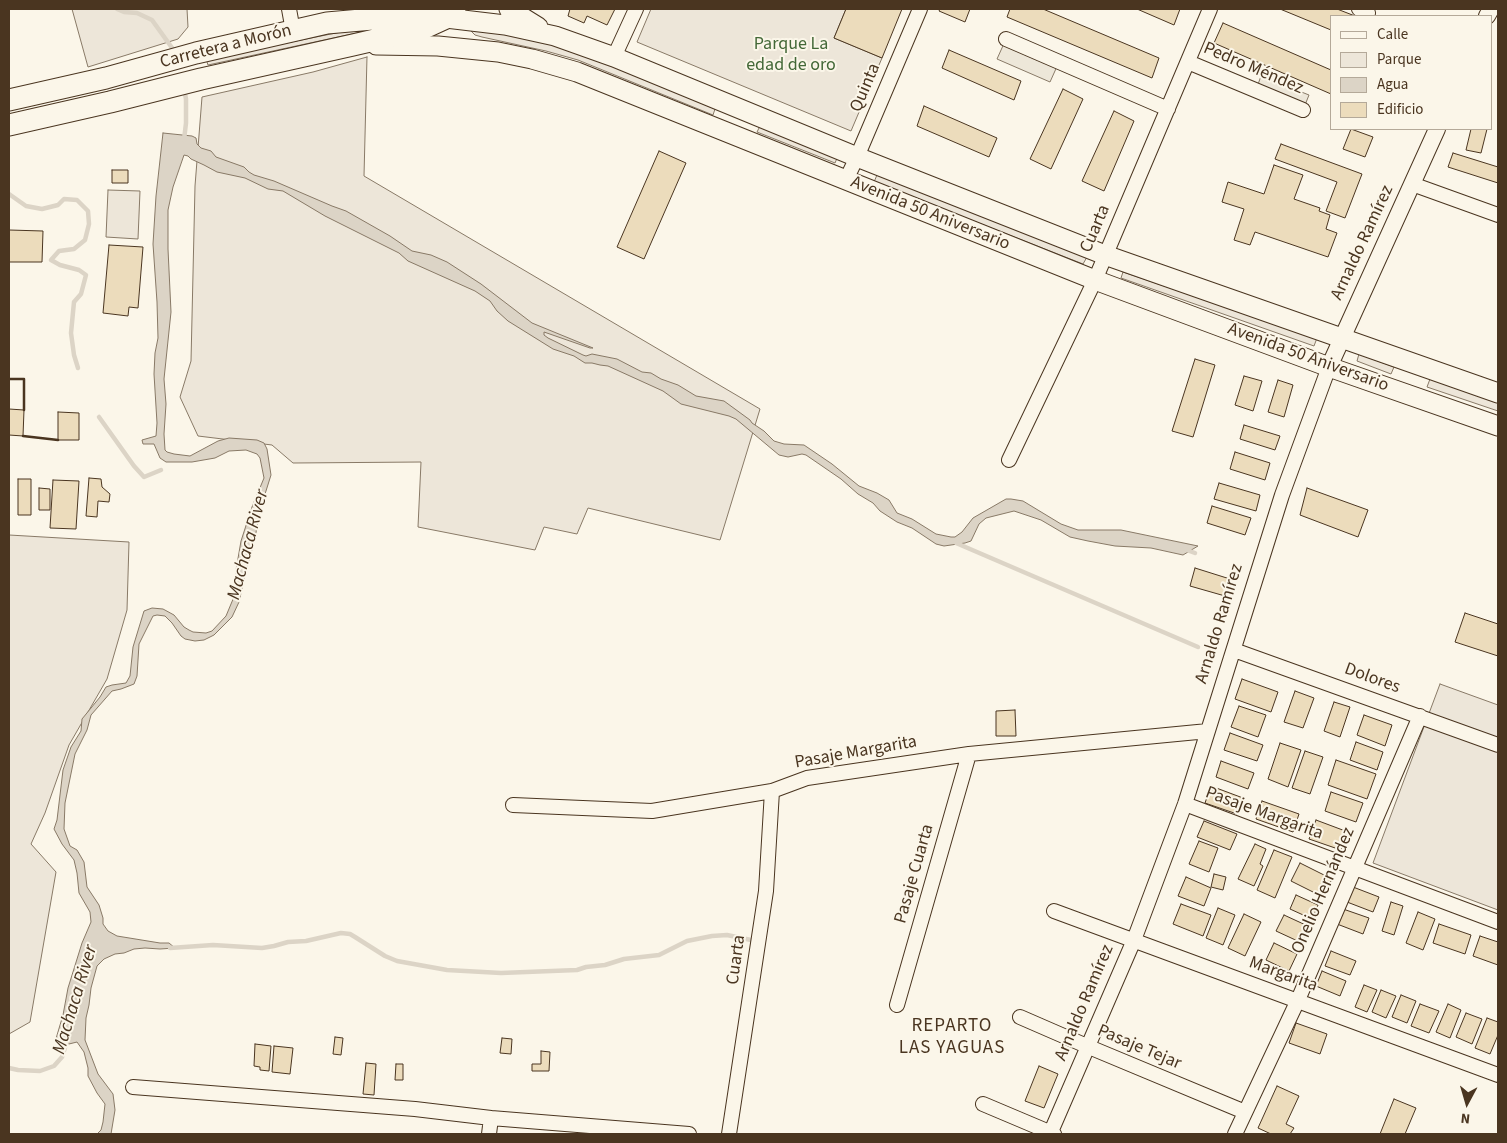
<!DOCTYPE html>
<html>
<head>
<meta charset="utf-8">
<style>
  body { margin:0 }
  #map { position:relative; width:1507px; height:1143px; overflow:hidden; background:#fbf6e9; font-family:"Source Sans 3",sans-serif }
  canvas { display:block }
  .frame { position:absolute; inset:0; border:10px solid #4a3520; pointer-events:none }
  .legend { position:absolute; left:1330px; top:15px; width:162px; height:115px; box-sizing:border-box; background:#fbf6e9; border:1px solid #b4a999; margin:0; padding:6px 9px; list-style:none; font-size:15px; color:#4a3520 }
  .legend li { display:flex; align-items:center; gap:10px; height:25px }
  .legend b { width:25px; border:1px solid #b4a999 }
  .north { position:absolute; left:1442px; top:1078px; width:50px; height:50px; -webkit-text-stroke:4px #fbf6e9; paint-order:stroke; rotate:186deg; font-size:14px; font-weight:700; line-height:20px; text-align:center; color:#4a3520 }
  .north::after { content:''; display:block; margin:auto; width:18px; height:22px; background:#4a3520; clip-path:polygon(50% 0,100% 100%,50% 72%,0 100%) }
</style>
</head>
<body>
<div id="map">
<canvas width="1507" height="1143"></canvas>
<div class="frame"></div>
<ul class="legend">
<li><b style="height:6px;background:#fbf6e9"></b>Calle</li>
<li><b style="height:14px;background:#ede6d9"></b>Parque</li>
<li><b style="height:14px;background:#dcd4c6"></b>Agua</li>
<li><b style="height:14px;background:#ecdcbc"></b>Edificio</li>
</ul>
<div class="north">N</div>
</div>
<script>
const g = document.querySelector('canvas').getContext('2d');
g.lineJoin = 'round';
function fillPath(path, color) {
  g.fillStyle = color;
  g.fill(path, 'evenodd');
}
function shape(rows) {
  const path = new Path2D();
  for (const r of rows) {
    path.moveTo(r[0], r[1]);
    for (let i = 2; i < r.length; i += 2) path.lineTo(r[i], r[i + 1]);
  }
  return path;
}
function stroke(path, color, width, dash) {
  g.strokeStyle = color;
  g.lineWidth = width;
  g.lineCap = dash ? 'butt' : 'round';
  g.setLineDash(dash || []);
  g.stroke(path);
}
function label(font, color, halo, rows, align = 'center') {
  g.font = font + ' "Source Sans 3",sans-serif';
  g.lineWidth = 4;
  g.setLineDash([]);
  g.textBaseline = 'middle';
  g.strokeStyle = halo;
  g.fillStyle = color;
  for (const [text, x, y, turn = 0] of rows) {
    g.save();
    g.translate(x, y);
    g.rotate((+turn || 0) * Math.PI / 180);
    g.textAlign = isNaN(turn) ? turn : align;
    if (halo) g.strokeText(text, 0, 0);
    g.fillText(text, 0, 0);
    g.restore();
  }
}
const green = shape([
  [72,9,187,9,188,27,178,39,88,67,72,9],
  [651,9,846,9,834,38,882,58,851,131,637,42,651,9],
  [400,26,361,32,208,65,206,59,361,28,400,26],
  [467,27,549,43,580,52,715,109,713,115,578,60,546,51,482,37,475,35,467,27],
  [367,57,364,176,760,409,720,540,588,508,577,534,544,527,535,550,418,527,421,462,293,463,272,445,198,436,180,397,191,361,195,186,202,97,313,72,367,57],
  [760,126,838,156,835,163,757,132,760,126],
  [877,175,1087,257,1083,264,874,182,877,175],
  [108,190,140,191,138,239,106,237,108,190],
  [1123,272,1317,338,1314,346,1121,278,1123,272],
  [1359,354,1394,367,1391,374,1357,361,1359,354],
  [1430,379,1498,402,1498,411,1427,387,1430,379],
  [9,535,129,542,127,610,107,679,69,745,45,813,31,844,56,872,30,1022,9,1034,9,535],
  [1440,684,1498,705,1498,910,1373,863,1440,684]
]);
fillPath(green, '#ede6d9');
stroke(green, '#887966', 1);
const parking = shape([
  [1006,39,1059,62,1050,82,997,59,1006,39],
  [1261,76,1309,95,1303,110,1256,90,1261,76]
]);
fillPath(parking, '#ede7d9');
stroke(parking, '#887966', 1);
const water = shape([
  [163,133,192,136,196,138,197,144,201,148,211,151,216,157,244,167,249,172,254,175,274,181,332,206,346,211,390,236,412,251,431,255,447,262,481,284,532,323,593,348,590,348,544,332,544,335,548,338,583,355,586,356,592,354,617,359,642,372,651,373,661,379,678,385,696,396,724,401,750,420,752,423,764,431,774,441,784,444,804,445,832,464,859,486,877,493,889,500,897,513,912,519,936,534,951,537,955,537,962,532,973,518,1006,499,1011,499,1023,501,1061,524,1078,530,1121,530,1198,546,1183,555,1151,548,1115,546,1088,541,1070,537,1041,520,1014,511,986,518,979,524,971,541,965,543,944,546,936,544,912,528,897,522,880,511,873,503,858,494,841,479,806,455,802,454,788,457,779,455,736,419,729,416,681,404,663,391,608,366,600,365,592,363,585,363,574,356,553,349,508,321,497,311,490,301,475,291,408,261,399,253,325,216,283,191,268,189,245,178,217,172,204,165,191,159,188,156,184,155,173,187,168,210,168,249,171,312,164,379,166,404,164,434,165,450,167,452,174,454,190,456,218,441,229,438,257,440,264,443,267,449,271,475,260,510,255,538,244,579,239,602,232,617,214,635,204,640,195,641,185,639,181,636,172,623,165,616,157,615,153,616,139,644,137,676,134,684,121,689,112,691,91,715,87,730,75,754,65,803,64,829,70,846,77,850,84,862,87,887,99,905,103,918,103,924,108,931,117,936,160,943,169,943,175,948,160,949,145,948,134,949,124,953,115,954,104,959,97,966,91,988,89,1005,86,1018,85,1040,98,1074,113,1094,115,1110,111,1134,97,1134,101,1130,103,1122,105,1104,97,1093,88,1076,88,1068,84,1052,77,1042,69,1044,55,1042,63,1015,68,988,82,943,91,922,90,912,79,893,77,873,74,860,62,844,54,829,57,820,63,770,71,747,81,731,82,719,100,697,106,687,112,685,126,683,130,676,133,647,144,611,152,608,163,609,174,615,184,627,189,630,193,632,206,633,212,631,226,616,236,592,236,570,241,541,252,507,264,478,260,458,257,454,246,450,229,451,215,458,192,462,166,462,160,458,154,444,143,444,142,440,156,436,157,423,154,374,155,353,158,338,157,302,153,244,156,196,163,133]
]);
fillPath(water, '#dcd4c6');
stroke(water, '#887966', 1);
stroke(shape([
  [117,9,124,12,137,13,152,20,175,52],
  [184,88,186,99,186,123,184,140],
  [9,194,26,206,42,209,58,205,64,199,77,200,88,211,89,224,85,240,74,249,59,251,51,260,60,265,79,270,86,275,81,294,74,302,71,333,74,355,78,368],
  [99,417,134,466,144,477,161,470],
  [956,543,1198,647],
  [1184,549,1195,553],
  [170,948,213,945,262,948,274,946,288,942,306,941,341,933,350,934,355,937,385,956,397,961,447,970,501,973,577,970,586,967,605,965,624,959,659,955,687,941,712,936,727,935,751,940],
  [9,1068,18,1070,40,1071,54,1066,62,1057,68,1038]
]), '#dcd4c6', 4.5);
const building = shape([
  [570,9,615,9,607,25,587,16,584,23,568,16,570,9],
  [846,9,902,9,882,58,834,38,846,9],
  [940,9,970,9,965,22,939,11,940,9],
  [1010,9,1043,9,1159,58,1152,78,1007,17,1010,9],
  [1137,9,1180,9,1174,25,1137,9],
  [1280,9,1337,9,1355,16,1331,16,1331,30,1280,9],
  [1223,23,1331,70,1331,94,1214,43,1223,23],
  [949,50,1021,81,1014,100,942,68,949,50],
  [1063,89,1083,99,1051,169,1030,159,1063,89],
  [924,106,997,138,989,157,917,126,924,106],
  [1114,111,1134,121,1104,191,1082,181,1114,111],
  [1351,129,1373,137,1365,157,1343,149,1351,129],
  [1471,129,1487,129,1481,153,1466,150,1471,129],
  [1281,144,1362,174,1345,218,1326,211,1337,182,1275,159,1281,144],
  [659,151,686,163,644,259,617,247,659,151],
  [1453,153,1498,167,1498,183,1448,167,1453,153],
  [1274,165,1303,175,1294,199,1320,208,1319,211,1330,215,1326,229,1337,233,1328,257,1255,232,1250,245,1234,240,1244,209,1222,202,1228,182,1264,194,1274,165],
  [112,170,128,170,128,183,112,183,112,170],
  [9,230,43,231,42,262,9,262,9,268,9,230],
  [109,245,143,247,138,308,129,307,128,316,103,313,109,245],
  [1195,359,1215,365,1193,437,1172,431,1195,359],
  [1244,376,1262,381,1253,411,1235,405,1244,376],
  [1278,380,1293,385,1284,417,1268,412,1278,380],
  [9,409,24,410,23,436,9,435,9,409],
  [58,412,79,413,79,440,58,440,58,412],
  [1244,425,1280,436,1275,450,1240,439,1244,425],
  [1235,452,1270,463,1265,480,1230,469,1235,452],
  [89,478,101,479,102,487,110,494,109,502,98,501,97,517,86,516,89,478],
  [18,479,31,479,31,515,18,515,18,479],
  [53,480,79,481,76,529,50,528,53,480],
  [1219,483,1260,495,1256,511,1214,499,1219,483],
  [39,488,50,489,50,510,39,510,39,488],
  [1307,488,1368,510,1358,537,1300,515,1307,488],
  [1212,506,1251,518,1245,535,1207,523,1212,506],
  [1195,568,1230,579,1225,596,1190,586,1195,568],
  [1465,613,1498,624,1498,656,1455,642,1465,613],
  [1242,679,1278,692,1271,712,1235,699,1242,679],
  [1295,691,1314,698,1303,728,1284,722,1295,691],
  [1334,702,1350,707,1340,737,1324,731,1334,702],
  [1239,706,1266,715,1258,737,1231,727,1239,706],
  [1015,710,1016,736,996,736,996,711,1015,710],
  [1364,715,1392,725,1385,746,1357,735,1364,715],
  [1230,733,1263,745,1257,761,1224,750,1230,733],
  [1356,742,1383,752,1377,770,1350,760,1356,742],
  [1280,743,1301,750,1288,787,1268,779,1280,743],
  [1305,751,1323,757,1310,794,1292,788,1305,751],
  [1336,760,1376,774,1367,799,1328,785,1336,760],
  [1221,761,1254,773,1248,789,1216,777,1221,761],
  [1211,786,1243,798,1237,814,1205,803,1211,786],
  [1331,792,1363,803,1356,822,1325,811,1331,792],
  [1262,801,1299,814,1293,832,1256,819,1262,801],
  [1316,820,1348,832,1341,850,1309,839,1316,820],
  [1204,821,1237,834,1230,850,1197,837,1204,821],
  [1199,841,1218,848,1209,872,1189,864,1199,841],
  [1255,844,1266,849,1260,864,1263,866,1254,886,1238,879,1255,844],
  [1274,850,1292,857,1275,898,1257,890,1274,850],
  [1300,863,1332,879,1323,897,1291,881,1300,863],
  [1214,874,1226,877,1223,890,1211,887,1214,874],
  [1186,877,1211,888,1204,906,1178,896,1186,877],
  [1353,887,1379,897,1373,912,1347,902,1353,887],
  [1296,895,1318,905,1312,919,1290,909,1296,895],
  [1391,902,1403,906,1394,935,1382,931,1391,902],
  [1181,904,1211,915,1203,936,1173,924,1181,904],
  [1218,908,1235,915,1223,945,1206,938,1218,908],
  [1343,909,1369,918,1363,934,1337,924,1343,909],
  [1418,912,1435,919,1423,950,1406,943,1418,912],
  [1244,914,1261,922,1245,956,1228,948,1244,914],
  [1284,915,1310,927,1302,943,1276,931,1284,915],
  [1439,924,1471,935,1465,954,1433,943,1439,924],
  [1480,936,1498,942,1498,965,1473,956,1480,936],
  [1274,943,1297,954,1289,971,1266,960,1274,943],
  [1331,951,1356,961,1350,975,1325,966,1331,951],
  [1322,971,1346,981,1340,996,1316,986,1322,971],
  [1364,985,1377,990,1367,1012,1355,1007,1364,985],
  [1381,990,1396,996,1386,1018,1372,1012,1381,990],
  [1401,995,1416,1001,1407,1023,1392,1017,1401,995],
  [1420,1004,1439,1011,1429,1033,1411,1026,1420,1004],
  [1448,1004,1461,1010,1450,1038,1436,1032,1448,1004],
  [1466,1013,1482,1019,1472,1044,1456,1037,1466,1013],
  [1487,1018,1498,1022,1498,1035,1490,1054,1475,1048,1487,1018],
  [1296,1023,1327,1034,1320,1054,1289,1043,1296,1023],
  [335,1037,343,1038,341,1055,333,1054,335,1037],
  [502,1038,512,1039,511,1054,500,1053,502,1038],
  [255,1044,271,1046,269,1071,260,1070,260,1067,254,1066,255,1044],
  [274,1046,293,1048,290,1074,272,1072,274,1046],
  [541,1051,550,1052,549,1071,532,1071,532,1064,541,1064,541,1051],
  [366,1063,376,1064,374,1095,363,1094,366,1063],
  [396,1064,403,1064,403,1080,395,1080,396,1064],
  [1039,1066,1058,1074,1044,1108,1025,1101,1039,1066],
  [1277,1086,1299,1096,1286,1124,1294,1128,1290,1134,1271,1134,1258,1128,1277,1086],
  [1394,1099,1416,1108,1405,1134,1380,1134,1394,1099]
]);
fillPath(building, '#ecdcbc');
stroke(building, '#4a3520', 1);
const minor = shape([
  [289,9,293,31],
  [1359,9,1368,13],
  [1006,39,1168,109],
  [614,57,636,9],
  [1188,62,1303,110],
  [846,180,857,157,920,9],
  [1412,184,1498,215],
  [1009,460,1095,280,1210,9],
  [1234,650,1498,745],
  [1185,804,1498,922],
  [513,805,652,811,772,791,807,778,969,754,1208,731],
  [1054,911,1498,1075],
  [897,1005,969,754],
  [1020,1017,1089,1047,1245,1112],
  [133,1087,415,1109,491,1118,689,1134],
  [983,1104,1054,1134],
  [489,1134,491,1118],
  [729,1134,766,891,772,791],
  [1050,1134,1134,940,1185,804,1282,495,1329,367],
  [1235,1134,1298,1000,1420,716]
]);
const tertiary = shape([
  [1487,16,1491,9],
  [1329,367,1437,129]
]);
const secondary = shape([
  [509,9,538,27],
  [446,18,505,25,555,36,614,57,857,157,1105,255,1498,393],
  [376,45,438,46,498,52,532,59,577,72,1095,280,1329,367,1498,426]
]);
const primary = shape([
  [9,100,106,78,196,53,327,23,384,18,431,18],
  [9,125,110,102,201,79,353,45,422,29,446,18,455,9]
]);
stroke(minor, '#4a3520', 16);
stroke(tertiary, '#4a3520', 18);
stroke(secondary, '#4a3520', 21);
stroke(primary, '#4a3520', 23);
stroke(minor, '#fbf6e9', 14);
stroke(tertiary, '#fbf6e9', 16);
stroke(secondary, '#fbf6e9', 19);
stroke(primary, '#fbf6e9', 21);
stroke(shape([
  [9,379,24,379,24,410],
  [23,436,58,440]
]), '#4a3520', 2.5);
label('18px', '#436837', '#fbf6e9', [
  ["Parque La",791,45],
  ["edad de oro",791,66]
]);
label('18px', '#4a3520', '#fbf6e9', [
  ["Carretera a Morón",226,47,-14],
  ["Pedro Méndez",1253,69,23],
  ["Quinta",866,88,-67],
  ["Avenida 50 Aniversario",930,214,22],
  ["Cuarta",1096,229,-67],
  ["Arnaldo Ramírez",1363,243,-65],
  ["Avenida 50 Aniversario",1308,358,20],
  ["Arnaldo Ramírez",1220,624,-73],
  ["Dolores",1372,679,20],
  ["Pasaje Margarita",856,753,-10],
  ["Pasaje Margarita",1264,814,20],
  ["Pasaje Cuarta",915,874,-74],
  ["Onelio Hernández",1324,891,-67],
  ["Cuarta",737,960,-82],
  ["Margarita",1283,975,20],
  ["Arnaldo Ramírez",1085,1003,-67],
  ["Pasaje Tejar",1139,1048,23]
]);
label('italic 19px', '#4a3520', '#fbf6e9', [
  ["Machaca River",249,545,-75],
  ["Machaca River",76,1000,-73]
]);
g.letterSpacing = '1px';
label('19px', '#4a3520', '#fbf6e9', [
  ["REPARTO",952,1027],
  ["LAS YAGUAS",952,1049]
]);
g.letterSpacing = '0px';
</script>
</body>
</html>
